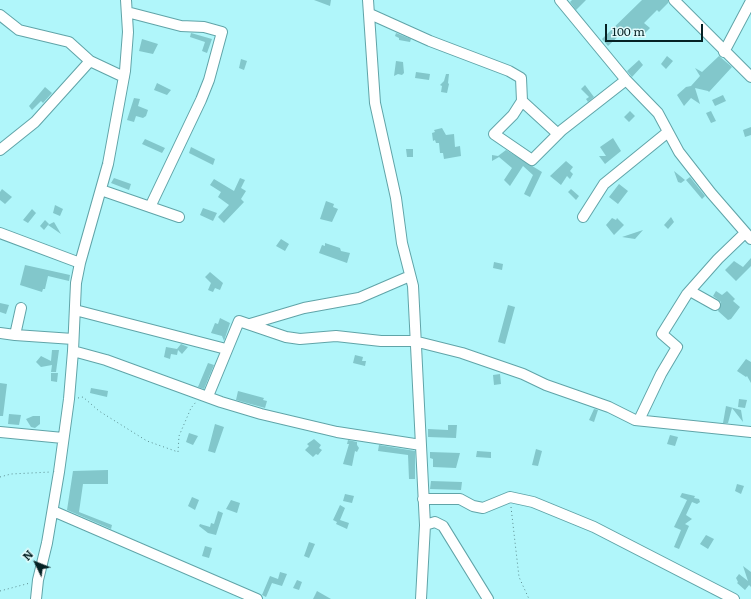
<!DOCTYPE html>
<html>
<head>
<meta charset="utf-8">
<style>
  body { margin:0 }
  #map { position:relative; width:751px; height:599px; overflow:hidden; background:#b0f6fa; font-family:Literata,serif }
  canvas { display:block }
  .north { position:absolute; left:16px; top:543px; width:40px; height:40px; -webkit-text-stroke:3px #e0fbfc; paint-order:stroke; rotate:313deg; font-size:11px; font-weight:700; line-height:16px; text-align:center; color:#052224 }
  .north::after { content:''; display:block; margin:auto; width:14px; height:18px; background:#052224; clip-path:polygon(50% 0,100% 100%,50% 72%,0 100%) }
  .scale { position:absolute; left:605px; top:24px; width:98px; height:18px; box-sizing:border-box; border:2px solid #052224; border-top:0; padding-left:5px; font-size:12px; line-height:14px; white-space:nowrap; color:#052224; -webkit-text-stroke:3px #e0fbfc; paint-order:stroke }
</style>
</head>
<body>
<div id="map">
<canvas width="751" height="599"></canvas>
<div class="north">N</div>
<div class="scale">100 m</div>
</div>
<script>
const g = document.querySelector('canvas').getContext('2d');
g.lineJoin = 'round';
function fillPath(path, color) {
  g.fillStyle = color;
  g.fill(path, 'evenodd');
}
function shape(rows) {
  const path = new Path2D();
  for (const r of rows) {
    path.moveTo(r[0], r[1]);
    for (let i = 2; i < r.length; i += 2) path.lineTo(r[i], r[i + 1]);
  }
  return path;
}
function stroke(path, color, width, dash) {
  g.strokeStyle = color;
  g.lineWidth = width;
  g.lineCap = dash ? 'butt' : 'round';
  g.setLineDash(dash || []);
  g.stroke(path);
}
fillPath(shape([
  [314,0,331,0,330,6],
  [572,0,586,0,576,10,570,2],
  [642,0,668,0,668,3,659,12,657,10,644,23,650,28,640,38,628,27,608,46,602,39],
  [191,33,212,39,207,53,202,51,205,42,190,37],
  [396,33,411,39,410,42,399,40,399,38,395,36],
  [142,39,158,44,153,54,139,51],
  [667,56,673,61,666,69,661,64],
  [719,56,732,67,709,92,708,91,695,88,700,104,691,98,684,106,677,95,686,87,691,86,700,76,695,68,702,72],
  [241,59,247,61,244,70,239,68],
  [639,60,643,65,632,77,627,71],
  [396,61,403,62,404,73,402,75,398,74,394,76],
  [416,72,430,74,429,80,415,78],
  [446,74,449,74,448,83,449,84,447,93,441,92,442,86,440,85,444,81],
  [157,83,171,90,167,95,154,90],
  [585,85,594,97,588,102,586,99,589,97,581,89],
  [45,87,52,93,43,103,41,101,32,110,29,106],
  [723,95,726,101,715,106,712,100],
  [134,98,140,99,138,106,148,110,146,116,143,118,136,116,134,122,127,120],
  [630,111,635,116,629,122,624,117],
  [711,111,716,121,711,123,706,113],
  [751,127,751,135,745,137,743,130],
  [442,128,446,135,454,134,455,147,460,146,461,156,444,159,443,153,440,153,439,143,436,143,435,140,433,141,432,133,435,132,434,130],
  [613,138,621,151,605,164,599,156,606,156,600,147],
  [145,139,165,148,162,153,142,144],
  [191,147,215,159,213,165,189,153],
  [406,149,413,149,413,157,407,157],
  [506,150,542,172,530,197,524,194,533,175,523,166,510,186,504,180,512,168,499,157,492,161,492,155,498,156],
  [566,161,573,167,570,171,573,174,570,179,567,176,561,185,550,176],
  [674,171,685,180,681,183,678,182],
  [690,177,705,196,702,199,686,180],
  [114,178,131,184,129,190,111,183],
  [240,178,245,180,241,188,246,191,241,199,244,202,224,223,218,217,229,205,218,197,221,192,210,185,214,179,234,191],
  [619,184,628,191,618,204,609,197],
  [2,189,12,197,5,204,0,200,0,192],
  [571,189,579,196,576,200,568,192],
  [326,201,334,204,333,207,338,209,332,222,320,219],
  [55,205,63,209,60,216,53,213],
  [203,208,217,213,213,221,200,215],
  [32,209,36,213,28,223,23,220],
  [671,217,674,222,668,229,664,225],
  [612,218,616,220,617,218,624,225,614,235,606,225],
  [45,220,49,224,48,225,54,222,61,234,48,225,44,230,40,226],
  [643,230,635,239,622,237],
  [281,239,289,244,285,251,276,246],
  [325,243,340,248,341,251,350,253,347,263,319,253,322,245,325,246],
  [751,258,751,266,736,281,725,270,734,261,743,267],
  [494,262,503,264,502,270,493,268],
  [25,265,70,275,69,281,48,276,45,289,43,289,42,292,20,285],
  [210,272,223,283,220,290,215,288,213,292,208,290,211,283,205,277],
  [716,291,722,295,727,291,735,299,733,301,740,307,731,319,728,320,718,311,721,305,721,302,713,296],
  [0,303,9,305,6,314,0,312],
  [508,305,515,307,505,344,498,342],
  [220,318,230,323,224,341,222,336,211,333,215,323,218,324],
  [181,344,188,347,182,354,178,350,177,355,171,354,170,359,164,357,166,347,177,349],
  [52,350,59,350,56,372,51,372,52,365,41,367,36,362,41,356,51,361],
  [355,355,363,357,362,361,366,361,365,366,353,363],
  [746,359,751,362,751,383,747,376,746,377,737,371],
  [208,363,214,365,204,389,198,387],
  [51,373,58,373,57,382,51,381],
  [500,374,501,384,494,385,493,375],
  [0,383,7,384,3,416,0,416],
  [91,388,108,391,107,397,90,393],
  [238,391,264,398,263,400,267,401,265,408,236,400],
  [739,399,747,400,745,408,738,407],
  [726,406,741,410,743,422,732,408,728,423,723,423],
  [594,409,598,410,594,422,589,420],
  [9,414,21,415,19,425,8,424],
  [33,416,40,416,40,424,35,428,31,427,26,419],
  [215,424,224,427,215,453,208,451],
  [448,425,457,425,456,438,428,437,428,429,448,430],
  [189,433,198,436,193,445,186,442],
  [670,435,678,437,675,446,667,444],
  [314,439,321,445,319,448,322,450,318,455,316,454,313,457,305,450,309,446,307,444],
  [348,440,357,442,357,445,359,448,357,452,355,451,352,466,343,464,349,444,347,444],
  [379,445,415,451,415,479,409,479,408,455,378,451],
  [536,449,542,451,538,466,532,465],
  [477,451,491,452,491,458,476,457],
  [430,452,460,453,456,468,433,467,433,459,430,458],
  [108,470,108,484,83,484,79,512,112,525,111,529,67,510,73,471],
  [431,481,462,482,461,490,430,489],
  [737,484,744,486,741,494,735,491],
  [682,493,695,496,694,498,699,499,700,502,697,504,692,502,686,515,692,519,685,524,689,526,679,549,674,547,681,530,674,527,687,500,680,497],
  [345,494,354,496,352,503,343,501],
  [192,497,199,500,195,510,188,506],
  [231,500,240,503,237,513,226,509],
  [340,505,345,508,340,520,349,523,347,529,336,524,337,522,333,520],
  [218,511,223,513,216,535,208,533,199,526,200,524,210,527,211,523,214,524],
  [706,535,714,539,708,549,700,544],
  [309,542,315,544,309,558,304,556],
  [205,546,212,548,209,558,202,556],
  [743,566,751,572,751,587,749,585,745,590,737,583,738,582,736,578,739,574,748,581],
  [280,572,287,574,282,586,272,583,266,597,262,595,270,576,278,579],
  [297,580,302,582,299,590,293,588],
  [317,591,331,599,313,599]
]), '#82c7cb');
const minor = shape([
  [368,0,375,103,396,198,402,243,413,286,425,525,421,599],
  [560,0,626,80,658,113,679,152,711,193,751,239],
  [674,0,751,77],
  [127,12,181,26,204,27,222,32,209,80,201,100,150,207],
  [370,14,430,41,509,71,521,78,522,101,513,115,494,134,532,160,562,130,626,80],
  [0,15,19,30,69,42,90,61],
  [724,52,751,1],
  [522,101,558,134],
  [0,150,35,122,90,61,124,77],
  [101,190,179,217],
  [583,217,604,184,668,132],
  [0,233,80,263],
  [690,291,715,305],
  [75,310,226,349],
  [250,324,304,308,359,298,410,276],
  [0,333,15,335,73,339],
  [15,335,21,308],
  [73,351,106,360,221,402,261,414,337,432,421,445],
  [208,396,239,321,286,337,300,339,336,336,381,341,414,341,462,353,523,374,546,385,609,407,635,420,751,432],
  [639,420,661,374,677,347,662,334,687,294,718,259,745,233],
  [0,432,63,438],
  [423,499,460,499,473,506,483,508,510,497,533,502,594,527,734,599],
  [53,511,257,599],
  [425,525,435,522,443,526,488,599],
  [36,599,38,580,47,543,59,472,69,399,73,351,76,283,80,263,108,164,125,71,128,32,126,0]
]);
stroke(minor, '#60a4a8', 12);
stroke(shape([
  [78,398,83,397,99,411,147,441,178,452,179,436,191,408,196,402],
  [0,477,11,474,51,472],
  [511,507,519,577,529,599],
  [0,591,30,583]
]), '#5b8c8f', 1, [1, 3]);
stroke(minor, '#fff', 10);
</script>
</body>
</html>
